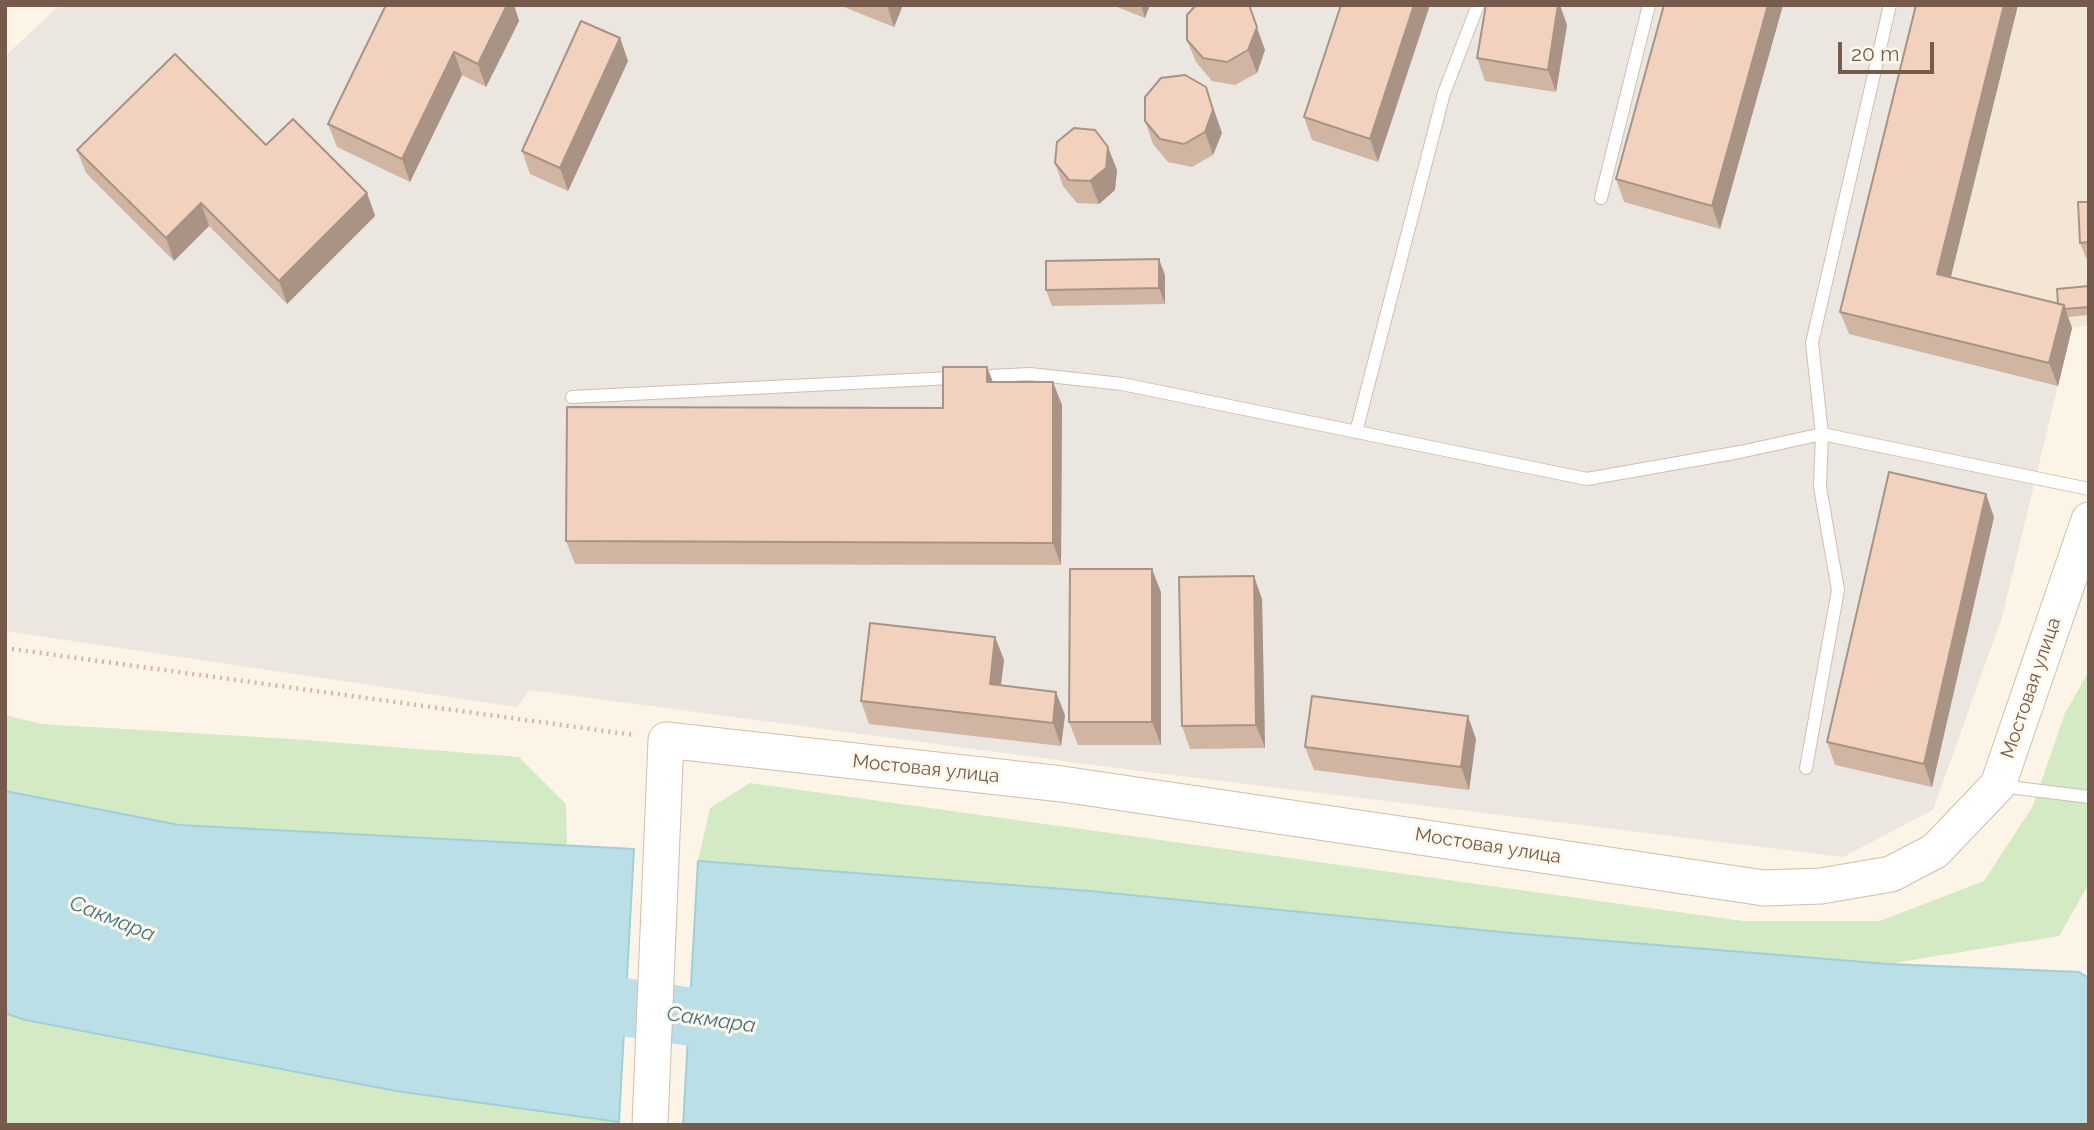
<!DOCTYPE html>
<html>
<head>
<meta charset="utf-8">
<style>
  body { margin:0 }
  #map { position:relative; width:2094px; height:1130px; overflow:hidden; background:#fcf4e6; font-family:Raleway,sans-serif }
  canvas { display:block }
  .frame { position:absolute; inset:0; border:7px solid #765a4b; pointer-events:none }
  .scale { position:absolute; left:1838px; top:42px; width:96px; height:32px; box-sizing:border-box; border:4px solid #765a4b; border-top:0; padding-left:9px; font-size:21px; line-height:24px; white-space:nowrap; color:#765a4b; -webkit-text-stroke:5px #fff8ec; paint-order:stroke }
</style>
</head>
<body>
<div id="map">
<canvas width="2094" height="1130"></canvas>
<div class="frame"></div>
<div class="scale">20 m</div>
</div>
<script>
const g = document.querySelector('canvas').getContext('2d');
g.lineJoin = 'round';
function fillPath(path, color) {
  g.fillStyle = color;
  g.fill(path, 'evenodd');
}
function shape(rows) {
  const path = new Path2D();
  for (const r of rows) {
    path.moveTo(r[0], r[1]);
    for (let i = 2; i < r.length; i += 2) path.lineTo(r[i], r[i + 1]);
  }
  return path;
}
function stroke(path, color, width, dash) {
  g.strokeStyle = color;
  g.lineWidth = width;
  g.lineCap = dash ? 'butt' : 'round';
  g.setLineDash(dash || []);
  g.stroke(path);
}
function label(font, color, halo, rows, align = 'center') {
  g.font = font + ' Raleway,sans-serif';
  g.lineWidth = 6;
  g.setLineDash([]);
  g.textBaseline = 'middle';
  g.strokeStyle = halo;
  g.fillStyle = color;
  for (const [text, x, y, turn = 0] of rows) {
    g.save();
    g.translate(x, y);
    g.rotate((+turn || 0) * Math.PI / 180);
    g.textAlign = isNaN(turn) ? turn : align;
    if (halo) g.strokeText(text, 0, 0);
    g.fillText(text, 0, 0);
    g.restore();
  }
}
fillPath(shape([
  [2018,5,2089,5,2089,325,2072,328,1946,297]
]), '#f4e6d4');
fillPath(shape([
  [60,5,2018,5,1946,296,2072,328,2002,617,1933,810,1843,857,1124,769,530,690,517,707,5,631,5,56]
]), '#ece6e0');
fillPath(shape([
  [2089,671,2089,884,2059,936,1888,964,1511,933,698,861,710,808,750,783,1743,921,1880,921,1984,881,2033,806,2065,713],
  [5,715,41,724,292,739,519,757,566,804,567,847,179,825,5,791],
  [5,1013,25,1021,396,1091,636,1125,5,1125]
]), '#d3eac4');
const water = shape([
  [5,791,179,825,634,849,619,1122,396,1091,25,1020,5,1013,5,791],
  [698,861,1090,891,1511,933,1888,964,2079,972,2089,978,2089,1125,683,1125,698,861]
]);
fillPath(water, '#badfe6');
stroke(water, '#a0cfd8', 2);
stroke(shape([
  [548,996,767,1028]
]), '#badfe6', 58);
const lane = shape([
  [1601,198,1649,5],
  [572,397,1030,374,1122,384,1587,479,1740,452,1822,434,2089,489],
  [1356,432,1444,93,1478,5],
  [1806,768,1838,590,1820,487,1822,434,1812,343,1890,5],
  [2001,786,2089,797]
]);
const secondary = shape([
  [650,1125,666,740,1062,784,1764,888,1821,886,1891,874,1935,851,1998,785,2089,520]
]);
stroke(lane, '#d0beaf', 14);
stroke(secondary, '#d3bdac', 37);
stroke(shape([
  [5,648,634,735]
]), '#d7b6a0', 4.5, [2, 5]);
stroke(lane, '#fff', 12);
stroke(secondary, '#fff', 35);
fillPath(shape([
  [386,5,514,5,519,21,486,87,462,75,410,182,337,147,328,124],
  [839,5,903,5,894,27],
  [1112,5,1150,5,1145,18],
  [1341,5,1378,162,1312,140,1304,117],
  [1664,5,1783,5,1720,229,1624,202,1616,179],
  [2018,5,1950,277,2058,304,2089,286,2089,315,2068,317,2072,328,2058,386,1849,334,1840,312],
  [1567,25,1556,92,1485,81,1477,58],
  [620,38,628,61,568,191,530,174,522,151],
  [1187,40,1265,50,1257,73,1235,85,1212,81,1196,62],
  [1145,121,1222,133,1213,155,1192,167,1168,162,1153,144],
  [266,145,367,193,375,216,287,304,209,226,174,261,86,173,77,150],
  [1055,163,1117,170,1115,190,1099,204,1077,203,1063,186],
  [2089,202,2089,258,2086,258,2080,243],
  [1165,275,1165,304,1052,306,1046,290],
  [987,367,993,382,1062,405,1061,565,575,564,566,541,943,408],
  [1994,517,1932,787,1835,765,1827,742],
  [1161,592,1161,745,1078,745,1069,722],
  [1262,599,1265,748,1190,749,1182,726],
  [995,637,1004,660,1001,685,1065,715,1061,746,869,724,861,701],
  [1476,739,1469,790,1314,770,1305,747]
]), '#d0b5a3');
fillPath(shape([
  [507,5,514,5,519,21,486,87,478,64],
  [887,5,903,5,894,27],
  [1141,5,1150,5,1145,18],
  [1249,5,1265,50,1257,73,1248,50],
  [1414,5,1430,5,1378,162,1370,139],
  [1558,5,1560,5,1567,25,1556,92,1548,70],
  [1768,5,1783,5,1720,229,1712,206],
  [2004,5,2018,5,1946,297,1937,274],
  [620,38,628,61,568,191,560,168],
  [454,52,462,75,410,182,402,159],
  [1206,87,1222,133,1213,155,1205,132],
  [1108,147,1117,170,1115,190,1099,204,1090,181],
  [367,193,375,216,287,304,279,281],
  [201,203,209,226,174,261,166,238],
  [1159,259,1165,275,1165,304,1159,288],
  [2064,305,2072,328,2058,386,2049,363],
  [987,367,996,390,987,382],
  [1053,382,1062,405,1061,565,1053,543],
  [1986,494,1994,517,1932,787,1924,764],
  [1152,569,1161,592,1161,745,1152,722],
  [1254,576,1262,599,1265,748,1256,725],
  [995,637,1004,660,998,707,990,684],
  [1056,692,1065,715,1061,746,1053,723],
  [1468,716,1476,739,1469,790,1461,767]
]), '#a99385');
const building = shape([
  [386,5,507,5,478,64,454,52,402,159,328,124,386,5],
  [1196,5,1249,5,1257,27,1248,50,1227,62,1203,58,1187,40,1187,15,1196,5],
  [1341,5,1414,5,1370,139,1304,117,1341,5],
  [1486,5,1558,5,1548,70,1477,58,1486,5],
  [1664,5,1768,5,1712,206,1616,179,1664,5],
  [1916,5,2004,5,1937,274,2064,305,2049,363,1840,312,1916,5],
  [581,21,620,38,560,168,522,151,581,21],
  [175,54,266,145,293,119,367,193,279,281,201,203,166,238,77,150,175,54],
  [1185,75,1206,87,1213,110,1205,132,1184,144,1160,139,1145,121,1145,97,1161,78,1185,75],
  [1074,128,1095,130,1108,147,1106,168,1090,181,1069,180,1055,163,1057,142,1074,128],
  [2078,202,2089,202,2089,242,2080,243,2078,202],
  [1159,259,1159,288,1046,290,1046,261,1159,259],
  [2089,286,2089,307,2065,309,2064,305,2058,304,2057,289,2089,286],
  [943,367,987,367,987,382,1053,382,1053,543,566,541,567,407,943,408,943,367],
  [1889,472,1986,494,1924,764,1827,742,1889,472],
  [1070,569,1152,569,1152,722,1069,722,1070,569],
  [1254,576,1256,725,1182,726,1179,577,1254,576],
  [870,623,995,637,990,684,1056,692,1053,723,861,701,870,623],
  [1312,696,1468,716,1461,767,1305,747,1312,696]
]);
fillPath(building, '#f2d2be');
stroke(building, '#a99385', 2);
label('19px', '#765a4b', '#fff8ec', [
  ["Мостовая улица",2031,688,-71],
  ["Мостовая улица",926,769,6],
  ["Мостовая улица",1488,846,9]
]);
label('italic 21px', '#417782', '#fff8ec', [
  ["Сакмара",112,919,22],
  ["Сакмара",711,1020,8]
]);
</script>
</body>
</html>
